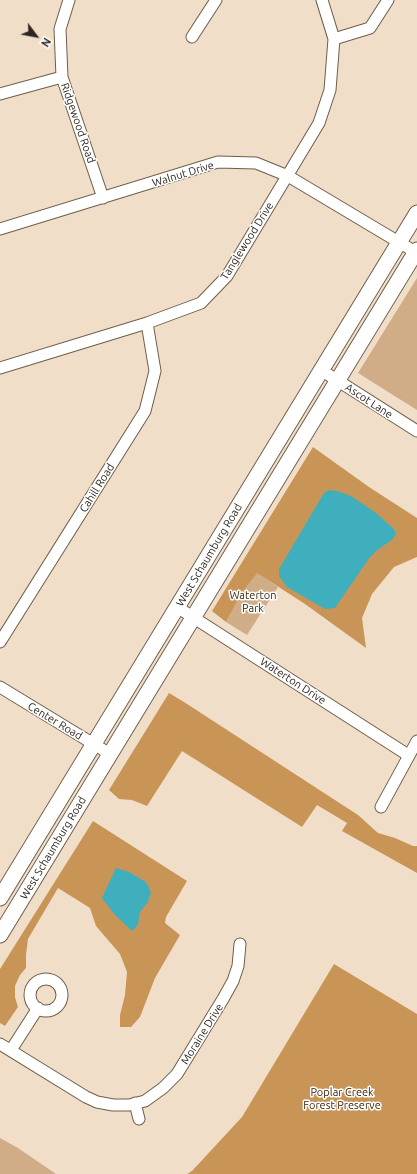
<!DOCTYPE html>
<html>
<head>
<meta charset="utf-8">
<style>
  body { margin:0 }
  #map { position:relative; width:417px; height:1174px; overflow:hidden; background:#f1dec9; font-family:Ubuntu,sans-serif }
  canvas { display:block }
  .north { position:absolute; left:16px; top:16px; width:40px; height:40px; -webkit-text-stroke:3px #fff; paint-order:stroke; rotate:122deg; font-size:11px; font-weight:700; line-height:16px; text-align:center; color:#2d261e }
  .north::after { content:''; display:block; margin:auto; width:14px; height:18px; background:#2d261e; clip-path:polygon(50% 0,100% 100%,50% 72%,0 100%) }
</style>
</head>
<body>
<div id="map">
<canvas width="417" height="1174"></canvas>
<div class="north">N</div>
</div>
<script>
const g = document.querySelector('canvas').getContext('2d');
g.lineJoin = 'round';
function fillPath(path, color) {
  g.fillStyle = color;
  g.fill(path, 'evenodd');
}
function shape(rows) {
  const path = new Path2D();
  for (const r of rows) {
    if (r.length === 3) {
      path.moveTo(r[0] + r[2], r[1]);
      path.arc(r[0], r[1], r[2], 0, 2 * Math.PI);
      continue;
    }
    path.moveTo(r[0], r[1]);
    for (let i = 2; i < r.length; i += 2) path.lineTo(r[i], r[i + 1]);
  }
  return path;
}
function stroke(path, color, width, dash) {
  g.strokeStyle = color;
  g.lineWidth = width;
  g.lineCap = dash ? 'butt' : 'round';
  g.setLineDash(dash || []);
  g.stroke(path);
}
function label(font, color, halo, rows, align = 'center') {
  g.font = font + ' Ubuntu,sans-serif';
  g.lineWidth = 3;
  g.setLineDash([]);
  g.textBaseline = 'middle';
  g.strokeStyle = halo;
  g.fillStyle = color;
  for (const [text, x, y, turn = 0] of rows) {
    g.save();
    g.translate(x, y);
    g.rotate((+turn || 0) * Math.PI / 180);
    g.textAlign = isNaN(turn) ? turn : align;
    if (halo) g.strokeText(text, 0, 0);
    g.fillText(text, 0, 0);
    g.restore();
  }
}
fillPath(shape([
  [417,278,417,410,358,373],
  [256,572,278,587,247,635,226,622,243,591],
  [0,1138,18,1148,56,1174,0,1174]
]), '#d0ad86');
fillPath(shape([
  [313,447,369,487,417,518,417,557,394,567,372,594,362,618,366,648,305,604,257,573,243,591,226,622,212,611],
  [169,693,184,702,358,815,378,833,395,838,413,846,417,846,417,873,342,831,347,823,317,805,302,827,182,751,147,806,132,800,119,799,109,790],
  [93,821,187,881,166,917,165,923,180,935,155,978,140,1017,131,1027,120,1027,120,1015,125,995,127,972,120,954,96,926,90,908,58,888,28,939,26,955,26,968,20,975,15,986,15,997,18,1007,5,1026,0,1023,0,969],
  [334,964,417,1014,417,1174,187,1174,192,1171,242,1117]
]), '#c99557');
fillPath(shape([
  [329,490,337,491,351,496,376,513,394,529,396,534,392,540,380,548,370,557,335,608,325,609,287,587,279,576,279,569,324,493],
  [116,868,129,872,146,882,151,892,148,902,140,912,138,925,132,931,114,914,102,898]
]), '#3fafbd');
const minor = shape([
  [69,0,60,29,62,77,103,198],
  [192,37,216,0],
  [334,39,370,28,388,0],
  [0,94,62,77],
  [0,229,218,162,256,163,288,176,417,253],
  [0,368,147,323,201,303,227,276,319,123,330,90,334,39,322,0],
  [321,370,417,431],
  [177,607,408,755],
  [0,642,145,411,155,371,147,323],
  [0,687,110,754],
  [381,807,417,741],
  [46,995,16],
  [0,1044,86,1097,97,1102,113,1105,129,1105,145,1101,163,1088,177,1074,223,999,233,981,238,966,240,944],
  [11,1050,38,1008],
  [135,1103,139,1119]
]);
const secondary = shape([
  [0,898,417,213],
  [0,935,417,250]
]);
stroke(minor, '#6d5d4a', 13);
stroke(secondary, '#6d5d4a', 17);
stroke(minor, '#fff', 11);
stroke(secondary, '#fff', 15);
label('11px', '#2d261e', '#fff', [
  ["Ridgewood Road",78,123,71],
  ["Walnut Drive",183,174,-17],
  ["Tanglewood Drive",247,241,-58],
  ["Ascot Lane",369,401,33],
  ["Cahill Road",97,488,-58],
  ["West Schaumburg Road",209,555,-59],
  ["Waterton Drive",293,681,33],
  ["Center Road",55,721,31],
  ["West Schaumburg Road",53,848,-59],
  ["Moraine Drive",202,1034,-58]
]);
label('11px', '#3a2508', '#fff', [
  ["Waterton",253,595],
  ["Park",253,608],
  ["Poplar Creek",342,1092],
  ["Forest Preserve",342,1105]
]);
</script>
</body>
</html>
